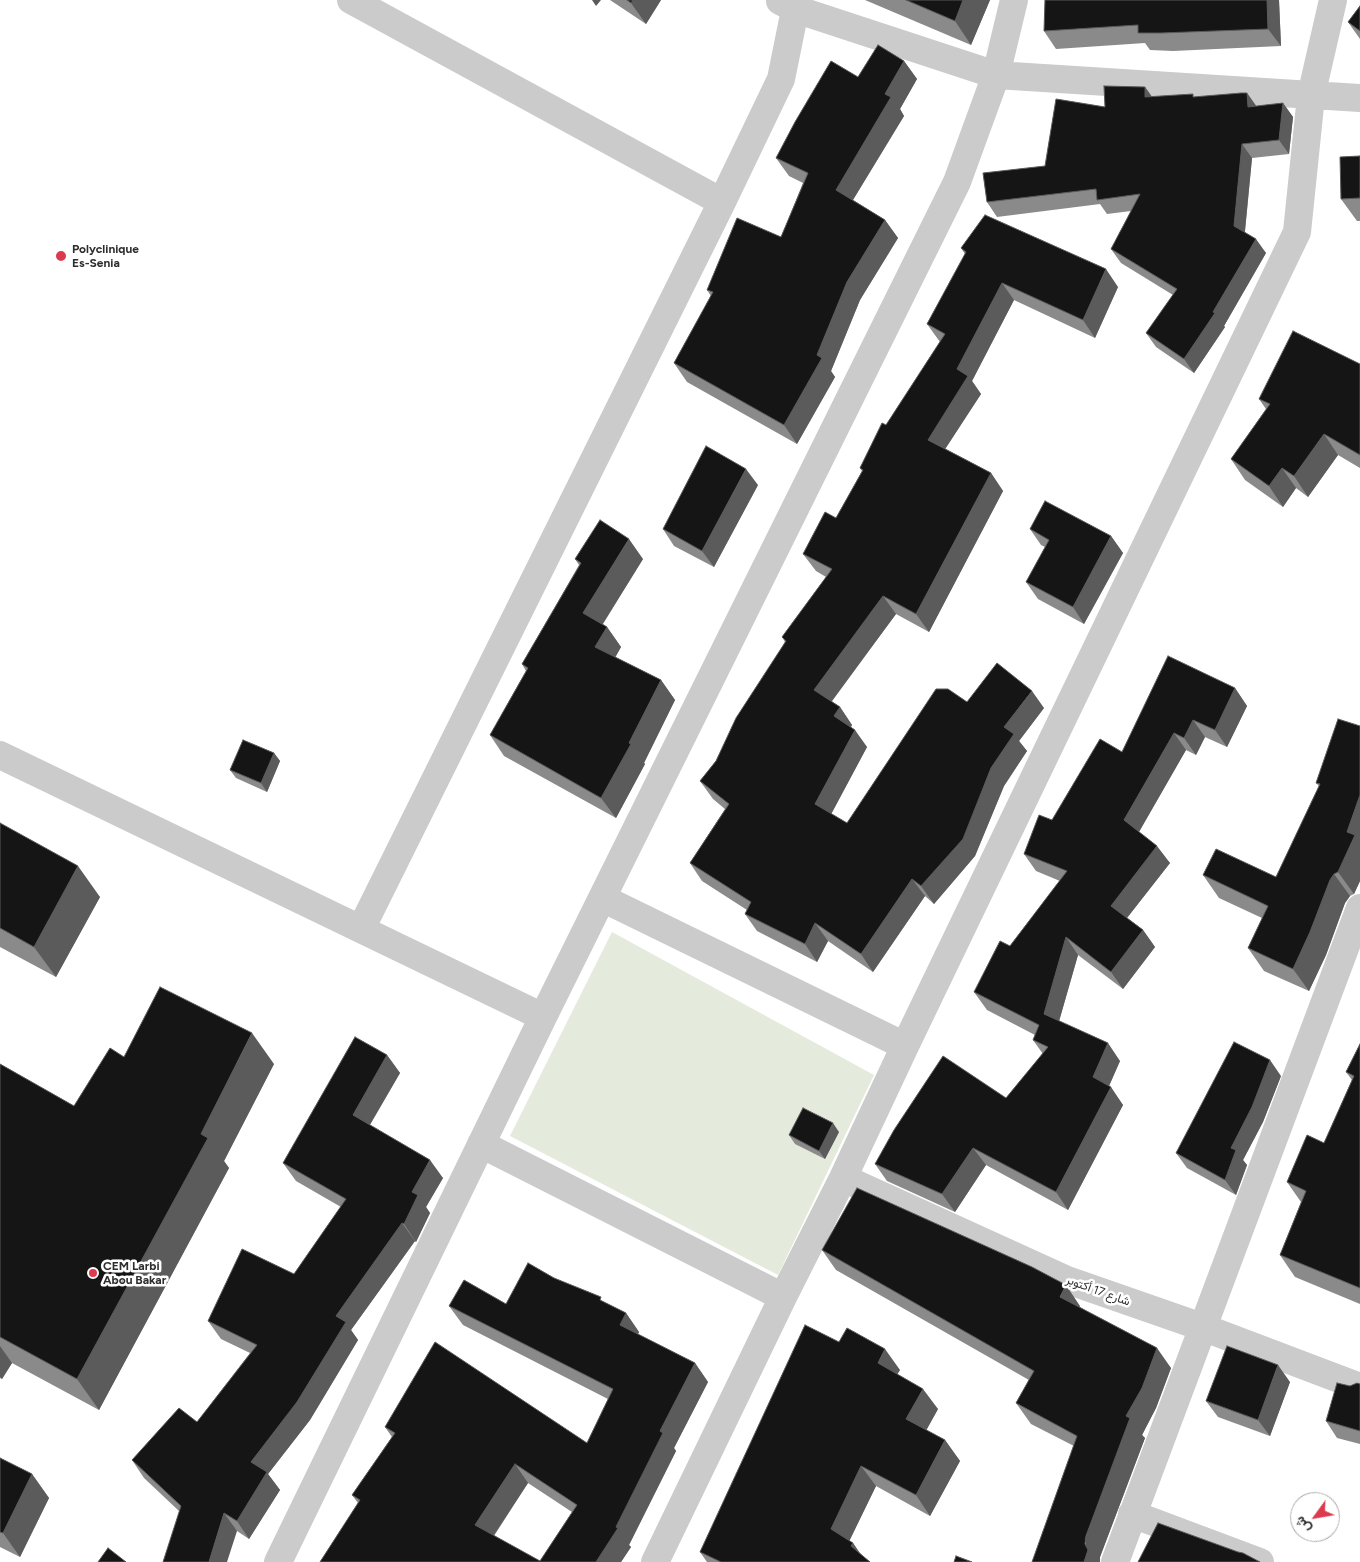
<!DOCTYPE html>
<html>
<head>
<meta charset="utf-8">
<style>
  body { margin:0 }
  #map { position:relative; width:1360px; height:1562px; overflow:hidden; background:#fff; font-family:Figtree,Vazirmatn,sans-serif }
  canvas { display:block }
  .north { position:absolute; left:1290px; top:1492px; width:50px; height:50px; box-sizing:border-box; background:#fff; border:1px solid #ababab; border-radius:50%; rotate:238deg; font-size:14px; font-weight:700; line-height:20px; text-align:center; color:#2e2e2e }
  .north::after { content:''; display:block; margin:auto; width:18px; height:22px; background:#db3a4f; clip-path:polygon(50% 0,100% 100%,50% 72%,0 100%) }
</style>
</head>
<body>
<div id="map">
<canvas width="1360" height="1562"></canvas>
<div class="north">ش</div>
</div>
<script>
const g = document.querySelector('canvas').getContext('2d');
g.lineJoin = 'round';
function fillPath(path, color) {
  g.fillStyle = color;
  g.fill(path, 'evenodd');
}
function shape(rows) {
  const path = new Path2D();
  for (const r of rows) {
    path.moveTo(r[0], r[1]);
    for (let i = 2; i < r.length; i += 2) path.lineTo(r[i], r[i + 1]);
  }
  return path;
}
function stroke(path, color, width, dash) {
  g.strokeStyle = color;
  g.lineWidth = width;
  g.lineCap = dash ? 'butt' : 'round';
  g.setLineDash(dash || []);
  g.stroke(path);
}
function label(font, color, halo, rows, align = 'center') {
  g.font = font + ' Figtree,Vazirmatn,sans-serif';
  g.lineWidth = 5;
  g.setLineDash([]);
  g.textBaseline = 'middle';
  g.strokeStyle = halo;
  g.fillStyle = color;
  for (const [text, x, y, turn = 0] of rows) {
    g.save();
    g.translate(x, y);
    g.rotate((+turn || 0) * Math.PI / 180);
    g.textAlign = isNaN(turn) ? turn : align;
    if (halo) g.strokeText(text, 0, 0);
    g.fillText(text, 0, 0);
    g.restore();
  }
}
fillPath(shape([
  [612,932,874,1075,778,1275,510,1136]
]), '#e4eadc');
stroke(shape([
  [351,0,722,202],
  [780,1,795,9,996,75,1360,98],
  [0,755,543,1017],
  [602,898,905,1046],
  [361,929,722,202,781,79,797,0],
  [481,1144,783,1297],
  [843,1178,1067,1280,1202,1327,1360,1387],
  [1132,1514,1260,1562],
  [278,1562,543,1017,957,182,996,75,1014,0],
  [655,1562,783,1297,843,1178,905,1046,1297,232,1311,96,1333,0],
  [1115,1562,1360,908]
]), '#cbcbcb', 28);
fillPath(shape([
  [610,0,661,0,646,24],
  [865,0,990,0,971,45],
  [1279,0,1281,46,1173,51,1150,50,1145,43,1056,49,1044,31],
  [1360,6,1360,39,1348,22],
  [904,61,917,79,900,109,904,116,853,200,885,220,898,238,860,300,831,371,835,377,797,444,687,382,674,363,711,296,707,290,781,237,803,183,789,176,776,158,858,77],
  [1145,87,1152,97,1195,97,1247,93,1256,106,1283,103,1293,117,1289,154,1252,158,1245,232,1266,253,1224,326,1225,327,1194,373,1156,347,1146,333,1173,295,1121,263,1111,249,1131,211,1107,214,1100,204,997,217,987,202,1045,166,1105,107],
  [1360,156,1360,221,1357,221,1341,199],
  [961,248,1118,287,1095,338,1014,300,972,381,981,394,945,449,991,473,1003,491,929,632,896,614,831,701,840,707,852,725,851,727,867,747,831,814,847,823,967,702,1044,708,1019,741,1027,751,1004,786,975,856,934,904,925,896,873,972,828,941,817,962,757,931,745,914,747,910,702,881,690,863,725,809,713,799,700,781,716,761,785,642,782,637,826,577,816,571,803,554,836,518,862,471,860,468,886,425,940,342,927,324,965,254],
  [1360,364,1360,468,1338,455,1308,497,1296,488,1283,507,1245,480,1231,459,1266,409,1259,399],
  [758,485,714,567,674,546,663,529],
  [1030,529,1111,536,1123,553,1084,624,1038,599,1026,582,1045,547,1041,545],
  [575,559,643,559,603,624,607,627,621,647,615,657,661,680,675,700,644,763,645,764,616,818,504,756,490,735,526,671,522,664,579,565],
  [1235,688,1247,706,1227,747,1205,737,1196,755,1186,750,1139,832,1170,863,1127,918,1143,930,1155,947,1123,989,1078,955,1059,1021,1120,1061,1109,1086,1123,1105,1068,1210,986,1165,955,1212,887,1181,875,1164,1006,1098,1043,1054,1033,1040,1035,1035,987,1010,974,992,1060,881,1036,871,1024,854,1052,820,1122,752],
  [1360,726,1360,881,1354,894,1350,896,1345,903,1326,955,1309,991,1264,971,1248,948,1262,918,1219,898,1203,875,1276,877,1319,786,1316,783],
  [274,753,280,761,267,792,236,778,230,770],
  [0,823,100,897,56,977,0,947],
  [1360,1044,1360,1304,1295,1277,1280,1255,1301,1202,1287,1182,1324,1143,1352,1080,1346,1072],
  [387,1055,400,1073,370,1125,443,1178,426,1207,430,1213,416,1242,415,1241,351,1330,358,1340,310,1420,268,1474,280,1490,249,1539,237,1531,179,1511,144,1478,132,1460,197,1422,250,1353,221,1339,208,1321,294,1274,341,1207,296,1181,283,1163],
  [124,1057,274,1064,224,1161,229,1168,99,1410,12,1363,2,1379,0,1378,0,1064,74,1106],
  [1281,1076,1263,1122,1243,1160,1247,1165,1236,1195,1187,1168,1176,1153],
  [839,1132,825,1159,795,1144,789,1135],
  [822,1250,1080,1306,1080,1307,1171,1368,1156,1408,1142,1435,1145,1438,1100,1557,1074,1446,1031,1424,1016,1403,1029,1380,836,1270],
  [554,1278,626,1313,639,1332,638,1334,695,1363,708,1382,674,1448,676,1451,629,1545,631,1547,621,1562,320,1562,358,1503,352,1495,392,1437,385,1427,587,1443,608,1399,463,1325,449,1306,506,1304],
  [528,1483,572,1512,540,1561,494,1536],
  [839,1342,900,1370,897,1374,938,1409,926,1430,945,1440,960,1461,930,1516,876,1486,849,1541,853,1543,860,1554,870,1562,707,1562,700,1552],
  [1290,1382,1270,1436,1218,1417,1206,1401],
  [1360,1384,1360,1444,1337,1438,1326,1421,1350,1386],
  [0,1458,32,1474,49,1498,20,1557,0,1547]
]), '#8a8a8a');
fillPath(shape([
  [592,0,601,0,596,6],
  [633,0,661,0,646,24,631,3],
  [963,0,990,0,971,45,955,21],
  [1267,0,1279,0,1281,46,1268,29],
  [904,61,917,79,900,109,904,116,848,208,836,190,885,94],
  [1145,87,1155,101,1145,97],
  [1247,93,1257,107,1248,107],
  [1283,103,1293,117,1289,154,1279,140],
  [1242,144,1252,158,1244,240,1234,226],
  [885,220,898,238,860,300,831,371,835,377,797,444,784,425,817,355,847,282],
  [1256,239,1266,253,1224,326,1225,327,1194,373,1184,359,1213,312],
  [1106,269,1118,287,1095,338,1083,320],
  [1002,283,1014,300,972,381,981,394,940,457,928,440,957,369],
  [1324,434,1338,455,1308,497,1294,476],
  [1282,468,1296,488,1283,507,1269,486],
  [746,469,758,485,714,567,702,551],
  [991,473,1003,491,929,632,916,614],
  [1111,536,1123,553,1084,624,1073,607],
  [629,539,643,559,597,633,583,613],
  [883,596,896,614,827,708,814,690],
  [607,627,621,647,610,667,595,647],
  [661,680,675,700,644,763,645,764,616,818,601,798],
  [1235,688,1247,706,1227,747,1215,730],
  [1032,691,1044,708,1019,741,1027,751,1004,786,975,856,934,904,921,886,1004,727],
  [840,707,852,725,846,734,834,716],
  [1193,720,1205,737,1196,755,1184,738],
  [855,730,867,747,827,822,815,804],
  [1174,733,1186,750,1136,837,1124,820],
  [274,753,280,761,267,792,261,783],
  [1360,795,1360,881,1354,894,1338,872,1347,832],
  [1157,846,1170,863,1123,923,1111,906],
  [78,866,100,897,56,977,34,947],
  [1334,874,1350,896,1345,903,1326,955,1309,991,1293,969,1330,880],
  [912,879,925,896,873,972,861,954],
  [815,923,828,941,817,962,805,944],
  [1143,930,1155,947,1123,989,1111,972],
  [1066,937,1078,955,1056,1032,1044,1014],
  [252,1033,274,1064,224,1161,229,1168,99,1410,77,1379],
  [1108,1043,1120,1061,1105,1095,1093,1077],
  [387,1055,400,1073,365,1133,353,1115],
  [1270,1060,1281,1076,1263,1122,1243,1160,1247,1165,1236,1195,1225,1180,1231,1148],
  [1111,1087,1123,1105,1068,1210,1056,1192],
  [833,1123,839,1132,825,1159,819,1151],
  [973,1148,986,1165,955,1212,942,1194],
  [430,1160,443,1178,426,1207,430,1213,416,1242,404,1224,412,1192],
  [402,1223,415,1241,351,1330,358,1340,310,1420,268,1474,280,1490,249,1539,237,1521,251,1462,336,1316],
  [1066,1285,1080,1306,1074,1317,1060,1297],
  [626,1313,639,1332,633,1344,620,1325],
  [0,1346,12,1363,2,1379,0,1377],
  [1157,1348,1171,1368,1156,1408,1142,1435,1145,1438,1100,1557,1100,1562,1084,1562,1086,1536,1126,1416],
  [885,1349,900,1370,892,1383,878,1363],
  [695,1363,708,1382,674,1448,676,1451,629,1545,631,1547,621,1562,596,1562,616,1527,660,1431],
  [1278,1365,1290,1382,1270,1436,1258,1420],
  [923,1389,938,1409,921,1440,906,1419],
  [945,1440,960,1461,930,1516,916,1495],
  [515,1464,528,1483,488,1544,475,1525],
  [861,1466,876,1486,845,1550,831,1529],
  [32,1474,49,1498,20,1557,3,1533],
  [224,1513,237,1531,227,1562,209,1562],
  [853,1543,866,1562,851,1546]
]), '#5b5b5b');
const building = shape([
  [627,0,633,0,631,3,627,0],
  [906,0,963,0,955,21,906,0],
  [1045,0,1267,0,1268,29,1161,33,1138,33,1138,25,1044,31,1045,0],
  [1360,6,1360,31,1348,22,1360,6],
  [878,45,904,61,885,94,891,97,836,190,885,220,847,282,817,355,822,358,784,425,674,363,713,292,707,290,737,218,781,237,808,173,776,158,795,122,831,61,858,77,878,45],
  [1104,86,1145,87,1145,97,1193,94,1193,97,1241,93,1247,93,1248,107,1283,103,1279,140,1242,144,1234,226,1256,239,1213,312,1215,313,1184,359,1146,333,1177,289,1111,249,1140,194,1097,200,1096,189,987,202,983,173,1045,166,1056,99,1105,107,1104,86],
  [1360,156,1360,198,1341,199,1340,157,1360,156],
  [985,215,1106,269,1083,320,1002,283,957,369,968,376,928,440,991,473,916,614,883,596,814,690,840,707,834,716,855,730,815,804,847,823,936,689,948,689,967,702,997,663,1032,691,1004,727,1014,734,991,768,963,839,921,886,912,879,861,954,815,923,805,944,745,914,751,902,690,863,729,804,700,781,716,761,736,718,786,641,782,637,832,569,803,554,825,512,836,518,863,470,860,468,882,423,886,425,945,334,927,324,966,252,961,248,985,215],
  [1293,331,1360,364,1360,455,1324,434,1294,476,1282,468,1269,486,1231,459,1270,404,1259,399,1293,331],
  [706,446,746,469,702,551,663,529,706,446],
  [1045,501,1111,536,1073,607,1026,582,1049,540,1030,529,1045,501],
  [600,520,629,539,583,613,607,627,595,647,661,680,629,743,631,744,601,798,490,735,528,668,522,664,581,563,575,559,600,520],
  [1168,656,1235,688,1215,730,1193,720,1184,738,1174,733,1124,820,1157,846,1111,906,1143,930,1111,972,1066,937,1044,1014,1108,1043,1093,1077,1111,1087,1056,1192,973,1148,942,1194,875,1164,894,1130,943,1056,1006,1098,1048,1047,1033,1040,1039,1025,974,992,1000,941,1010,946,1067,871,1024,854,1039,815,1052,820,1100,739,1122,752,1168,656],
  [1338,719,1360,726,1360,795,1347,832,1355,835,1338,872,1334,874,1330,880,1310,932,1293,969,1248,948,1268,906,1203,875,1216,849,1276,877,1320,784,1316,783,1338,719],
  [243,740,274,753,261,783,230,770,243,740],
  [0,823,78,866,34,947,0,928,0,823],
  [160,987,252,1033,201,1134,208,1138,77,1379,0,1337,0,1064,74,1106,110,1048,124,1057,160,987],
  [355,1037,387,1055,353,1115,430,1160,412,1192,418,1195,404,1224,402,1223,336,1316,346,1322,297,1402,251,1462,267,1472,237,1521,224,1513,209,1562,163,1562,181,1506,132,1460,179,1408,197,1422,257,1345,208,1321,242,1249,294,1274,346,1199,283,1163,355,1037],
  [1234,1042,1270,1060,1252,1107,1231,1148,1236,1150,1225,1180,1176,1153,1234,1042],
  [1360,1044,1360,1288,1280,1255,1306,1191,1287,1182,1307,1135,1324,1143,1354,1076,1346,1072,1360,1044],
  [803,1108,833,1123,819,1151,789,1135,803,1108],
  [857,1188,1032,1267,1066,1285,1060,1297,1157,1348,1142,1388,1126,1416,1130,1418,1086,1536,1085,1544,1088,1550,1084,1562,1032,1562,1077,1436,1016,1403,1034,1371,822,1250,857,1188],
  [528,1263,554,1278,601,1297,600,1300,626,1313,620,1325,695,1363,660,1431,663,1433,616,1527,618,1528,596,1562,320,1562,360,1500,352,1495,395,1433,385,1427,435,1342,587,1443,613,1389,449,1306,464,1280,506,1304,528,1263],
  [515,1464,577,1505,540,1561,475,1525,515,1464],
  [805,1325,839,1342,847,1328,885,1349,878,1363,923,1389,906,1419,945,1440,916,1495,861,1466,831,1529,853,1543,851,1546,870,1562,721,1562,700,1552,805,1325],
  [1227,1346,1278,1365,1258,1420,1206,1401,1227,1346],
  [1337,1383,1350,1386,1357,1383,1360,1384,1360,1431,1326,1421,1337,1383],
  [0,1458,32,1474,3,1533,0,1532,0,1458],
  [1158,1523,1238,1552,1243,1553,1260,1562,1138,1562,1158,1523],
  [108,1548,126,1562,98,1562,108,1548],
  [956,1556,972,1562,954,1562,956,1556]
]);
fillPath(building, '#151515');
stroke(building, '#5b5b5b', 1);
for (const [x, y, r, color] of [
  [61,256,6,"#db3a4f"],
  [93,1273,5,"#db3a4f"]
]) {
  const dot = new Path2D();
  dot.arc(x, y, r, 0, 2 * Math.PI);
  g.fillStyle = color;
  g.fill(dot);
  stroke(dot, '#fff', 2);
}
label('bold 12px', '#2e2e2e', '#fff', [
  ["Polyclinique",72,249],
  ["Es-Senia",72,263],
  ["CEM Larbi",103,1266],
  ["Abou Bakar",103,1280]
], 'left');
label('12px', '#2e2e2e', '#fff', [
  ["شارع 17 أكتوبر",1098,1291,20]
]);
</script>
</body>
</html>
